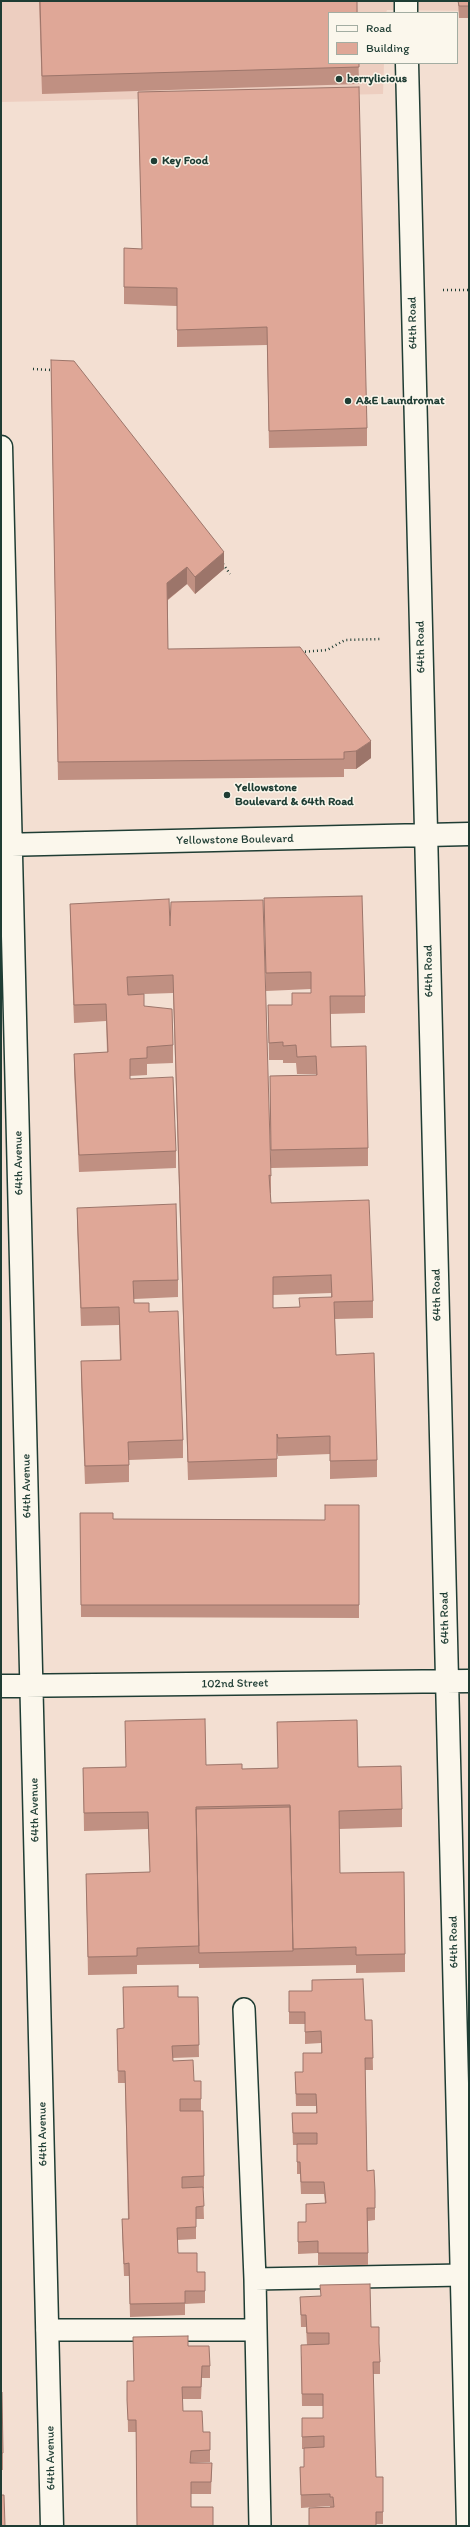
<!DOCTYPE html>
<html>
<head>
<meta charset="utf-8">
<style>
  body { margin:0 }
  #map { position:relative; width:470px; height:2527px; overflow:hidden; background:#f3dfd2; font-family:Itim,sans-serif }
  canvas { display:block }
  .frame { position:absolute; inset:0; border:2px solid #1f3d34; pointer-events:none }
  .legend { position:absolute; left:328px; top:12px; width:130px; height:52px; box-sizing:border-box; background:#fbf7ec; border:1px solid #a3ada2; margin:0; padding:5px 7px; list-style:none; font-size:12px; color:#1f3d34 }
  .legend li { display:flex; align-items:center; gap:8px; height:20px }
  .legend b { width:20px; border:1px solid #a3ada2 }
</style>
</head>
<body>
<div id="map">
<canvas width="470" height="2527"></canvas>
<div class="frame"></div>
<ul class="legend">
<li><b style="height:5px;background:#fbf7ec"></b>Road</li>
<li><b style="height:11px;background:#dfa797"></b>Building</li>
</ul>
</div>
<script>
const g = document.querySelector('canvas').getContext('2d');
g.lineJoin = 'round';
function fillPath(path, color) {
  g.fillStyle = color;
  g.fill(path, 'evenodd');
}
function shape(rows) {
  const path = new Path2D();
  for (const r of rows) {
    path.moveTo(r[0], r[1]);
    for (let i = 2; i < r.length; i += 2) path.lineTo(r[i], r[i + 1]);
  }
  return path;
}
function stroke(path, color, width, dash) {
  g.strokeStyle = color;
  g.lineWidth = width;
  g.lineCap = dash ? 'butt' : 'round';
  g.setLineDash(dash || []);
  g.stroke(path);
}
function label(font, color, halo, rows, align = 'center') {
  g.font = font + ' Itim,sans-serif';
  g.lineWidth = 3;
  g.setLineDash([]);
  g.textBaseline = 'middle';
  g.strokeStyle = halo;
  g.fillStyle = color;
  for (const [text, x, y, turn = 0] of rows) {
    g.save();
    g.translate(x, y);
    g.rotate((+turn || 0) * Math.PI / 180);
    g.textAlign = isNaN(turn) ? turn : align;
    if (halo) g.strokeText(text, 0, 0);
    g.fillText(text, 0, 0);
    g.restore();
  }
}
fillPath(shape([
  [1,1,469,1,469,11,387,10,386,13,329,13,329,63,384,63,383,94,1,102]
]), '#edcec0');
const service = shape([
  [244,2009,255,2279,260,2526],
  [255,2279,462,2275],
  [47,2330,256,2330]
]);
const minor = shape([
  [406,1,406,13],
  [407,63,468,2526],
  [1,447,52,2526],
  [1,845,469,834],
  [1,1686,469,1681]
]);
stroke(service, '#1f3d34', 24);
stroke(minor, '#1f3d34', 25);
stroke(shape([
  [443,290,469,290],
  [33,369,52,370],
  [223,564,230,574],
  [301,652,327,650,345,640,380,639],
  [1,2309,3,2309],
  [1,2363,3,2363]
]), '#1f3d34', 2.5, [1, 3]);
stroke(service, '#fbf7ec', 21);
stroke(minor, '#fbf7ec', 22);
fillPath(shape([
  [39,1,357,1,359,84,42,94],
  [458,1,469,1,469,18,459,18],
  [138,92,367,428,367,446,269,448,267,345,177,347,177,306,124,304,124,248,142,249],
  [51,360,224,569,195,594,187,584,168,600,168,649,371,758,356,769,344,769,344,777,58,780],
  [264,898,365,996,365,1013,330,1014,331,1047,368,1148,368,1166,271,1168,270,1076,316,1075,316,1074,297,1074,296,1063,283,1063,283,1060,269,1060,268,1005,292,1005,311,993,311,989,266,991],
  [70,904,170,926,271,1176,271,1193,270,1193,271,1203,373,1301,373,1318,335,1319,336,1355,377,1460,377,1477,330,1479,330,1454,278,1456,277,1452,277,1477,188,1480,173,993,144,994,144,1006,173,1045,173,1063,147,1064,147,1075,130,1076,130,1079,176,1151,176,1168,79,1172,74,1071,74,1054,107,1052,106,1021,74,1023,70,921],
  [331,1293,331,1297,299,1307,273,1308,273,1295],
  [77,1208,178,1280,178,1297,134,1299,134,1303,149,1312,183,1440,183,1458,129,1460,129,1482,85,1484,81,1379,81,1361,120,1360,119,1325,81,1326,77,1225],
  [359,1505,359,1618,81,1617,80,1513,113,1519,325,1520],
  [125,1721,206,1765,242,1769,278,1768,277,1722,358,1767,402,1809,402,1827,339,1829,340,1873,405,1954,405,1972,356,1973,356,1965,199,1968,199,1963,199,1964,137,1965,137,1974,88,1975,86,1874,150,1872,148,1829,84,1831,83,1768,126,1767],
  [123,1987,178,1997,198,1997,199,2057,173,2058,173,2061,194,2081,201,2081,201,2111,204,2176,204,2188,203,2189,204,2219,196,2219,196,2239,177,2240,178,2253,197,2272,205,2272,205,2303,185,2304,185,2315,130,2317,129,2276,124,2276,122,2231,122,2219,128,2219,125,2083,118,2083,117,2041,117,2029,124,2028],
  [289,1991,365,2020,372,2020,373,2070,365,2070,367,2171,375,2191,375,2220,368,2221,368,2265,318,2265,318,2253,298,2254,298,2222,306,2222,325,2203,324,2194,301,2194,300,2174,297,2174,297,2145,293,2145,292,2113,316,2113,316,2106,296,2106,295,2072,303,2072,321,2053,321,2043,305,2044,305,2024,289,2024],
  [300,2297,371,2327,380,2362,380,2374,373,2374,376,2477,383,2477,383,2524,376,2524,376,2526,309,2526,309,2508,330,2507,330,2506,301,2508,300,2467,304,2467,304,2449,302,2449,302,2418,323,2418,323,2406,302,2406,301,2357,307,2345,306,2327,301,2327],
  [188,2346,210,2366,210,2378,202,2378,201,2399,182,2399,183,2411,203,2432,210,2432,210,2462,191,2463,212,2463,211,2494,191,2494,137,2526,136,2432,128,2432,127,2381,134,2381],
  [1,2392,3,2453,3,2470,1,2470]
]), '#c09082');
fillPath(shape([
  [224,552,224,569,195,594,195,577],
  [187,567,187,584,167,600,167,583],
  [371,741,371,758,356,769,356,751]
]), '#9c756a');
const building = shape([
  [40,1,357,1,357,13,329,13,329,63,359,63,359,67,42,76,40,1],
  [458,1,469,1,469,6,459,6,458,1],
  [359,87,367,428,269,431,267,327,177,330,177,288,124,287,124,248,142,249,138,92,359,87],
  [51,360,74,361,224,552,195,577,187,567,167,583,168,649,300,647,371,741,356,751,344,752,344,759,58,762,51,360],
  [362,896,365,996,330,996,331,1047,366,1046,368,1148,271,1150,270,1076,317,1075,316,1056,297,1057,296,1045,283,1046,283,1042,269,1043,268,1005,292,1005,292,993,311,993,311,972,266,973,264,898,362,896],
  [169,899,170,926,171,902,263,900,271,1176,269,1175,271,1203,369,1200,373,1301,334,1302,336,1355,374,1353,377,1460,330,1461,330,1436,278,1438,277,1434,277,1459,188,1462,173,975,127,977,128,995,144,994,144,1006,172,1009,173,1045,147,1047,147,1058,130,1059,130,1079,173,1077,176,1151,79,1155,74,1054,108,1052,106,1004,74,1005,70,904,169,899],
  [331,1275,332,1297,299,1298,300,1307,273,1308,273,1277,331,1275],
  [176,1204,178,1280,133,1281,134,1303,149,1303,149,1312,178,1311,183,1440,128,1442,129,1465,85,1466,81,1361,121,1360,119,1307,81,1308,77,1208,176,1204],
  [325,1505,359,1505,359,1605,81,1605,80,1513,113,1513,113,1519,325,1520,325,1505],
  [205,1719,206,1765,242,1764,242,1769,278,1768,277,1722,357,1720,358,1767,401,1766,402,1809,339,1811,340,1873,404,1872,405,1954,356,1955,356,1947,293,1949,290,1805,196,1807,199,1946,137,1948,137,1956,88,1957,86,1874,150,1872,148,1812,84,1813,83,1768,126,1767,125,1721,205,1719],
  [290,1807,293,1951,199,1953,196,1809,290,1807],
  [363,1979,365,2020,372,2020,373,2058,365,2058,367,2171,374,2170,375,2191,375,2208,367,2208,368,2253,318,2253,318,2241,298,2242,298,2222,306,2222,306,2204,326,2203,324,2182,301,2182,300,2162,297,2162,297,2144,317,2144,317,2133,293,2133,292,2113,317,2113,316,2094,296,2094,295,2072,303,2072,303,2053,322,2053,321,2031,305,2032,305,2012,289,2012,289,1991,312,1991,312,1980,363,1979],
  [178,1986,178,1997,198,1997,199,2045,172,2046,173,2061,193,2060,194,2081,201,2081,201,2099,180,2099,180,2111,203,2111,204,2176,182,2177,182,2188,203,2187,204,2206,196,2207,196,2227,177,2228,178,2253,197,2253,197,2272,205,2272,205,2291,185,2291,185,2303,130,2304,129,2263,124,2264,122,2219,129,2219,125,2071,118,2071,117,2029,124,2028,123,1987,178,1986],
  [370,2284,371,2327,379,2327,379,2343,380,2362,373,2362,376,2477,383,2477,383,2512,376,2512,376,2526,309,2526,309,2508,334,2507,333,2497,330,2497,330,2494,301,2495,300,2467,304,2467,304,2448,324,2447,324,2436,302,2437,302,2418,323,2418,323,2394,302,2394,301,2345,329,2344,329,2333,307,2333,306,2315,301,2315,300,2297,321,2296,320,2285,370,2284],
  [188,2336,188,2346,209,2346,210,2366,202,2366,201,2387,182,2387,183,2411,202,2411,203,2432,210,2432,210,2450,191,2451,190,2463,212,2463,211,2482,191,2482,191,2507,213,2507,213,2526,137,2526,136,2420,128,2420,127,2400,127,2381,134,2381,133,2337,188,2336],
  [1,2392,2,2392,3,2453,1,2453,1,2392],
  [1,2495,4,2495,5,2526,1,2526,1,2495]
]);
fillPath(building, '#dfa797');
stroke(building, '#9c756a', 1);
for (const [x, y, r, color] of [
  [339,79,4,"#1f3d34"],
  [154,161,4,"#1f3d34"],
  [348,401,4,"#1f3d34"],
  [227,795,4,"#1f3d34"]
]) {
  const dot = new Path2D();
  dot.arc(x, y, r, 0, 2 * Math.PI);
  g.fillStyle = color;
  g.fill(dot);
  stroke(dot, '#fbf7ec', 1.5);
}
label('bold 12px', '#1f3d34', '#fbf7ec', [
  ["berrylicious",347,79],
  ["Key Food",162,161],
  ["A&E Laundromat",356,401],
  ["Yellowstone",235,788],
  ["Boulevard & 64th Road",235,802]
], 'left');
label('12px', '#1f3d34', '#fbf7ec', [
  ["64th Road",413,323,-91],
  ["64th Road",421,647,-91],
  ["Yellowstone Boulevard",235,840,-1],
  ["64th Road",429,971,-91],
  ["64th Avenue",19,1163,-91],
  ["64th Road",437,1295,-91],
  ["64th Avenue",27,1486,-91],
  ["64th Road",445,1618,-91],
  ["102nd Street",235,1684,-1],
  ["64th Avenue",35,1810,-91],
  ["64th Road",454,1942,-91],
  ["64th Avenue",43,2134,-91],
  ["64th Avenue",51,2458,-91]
]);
</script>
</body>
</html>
